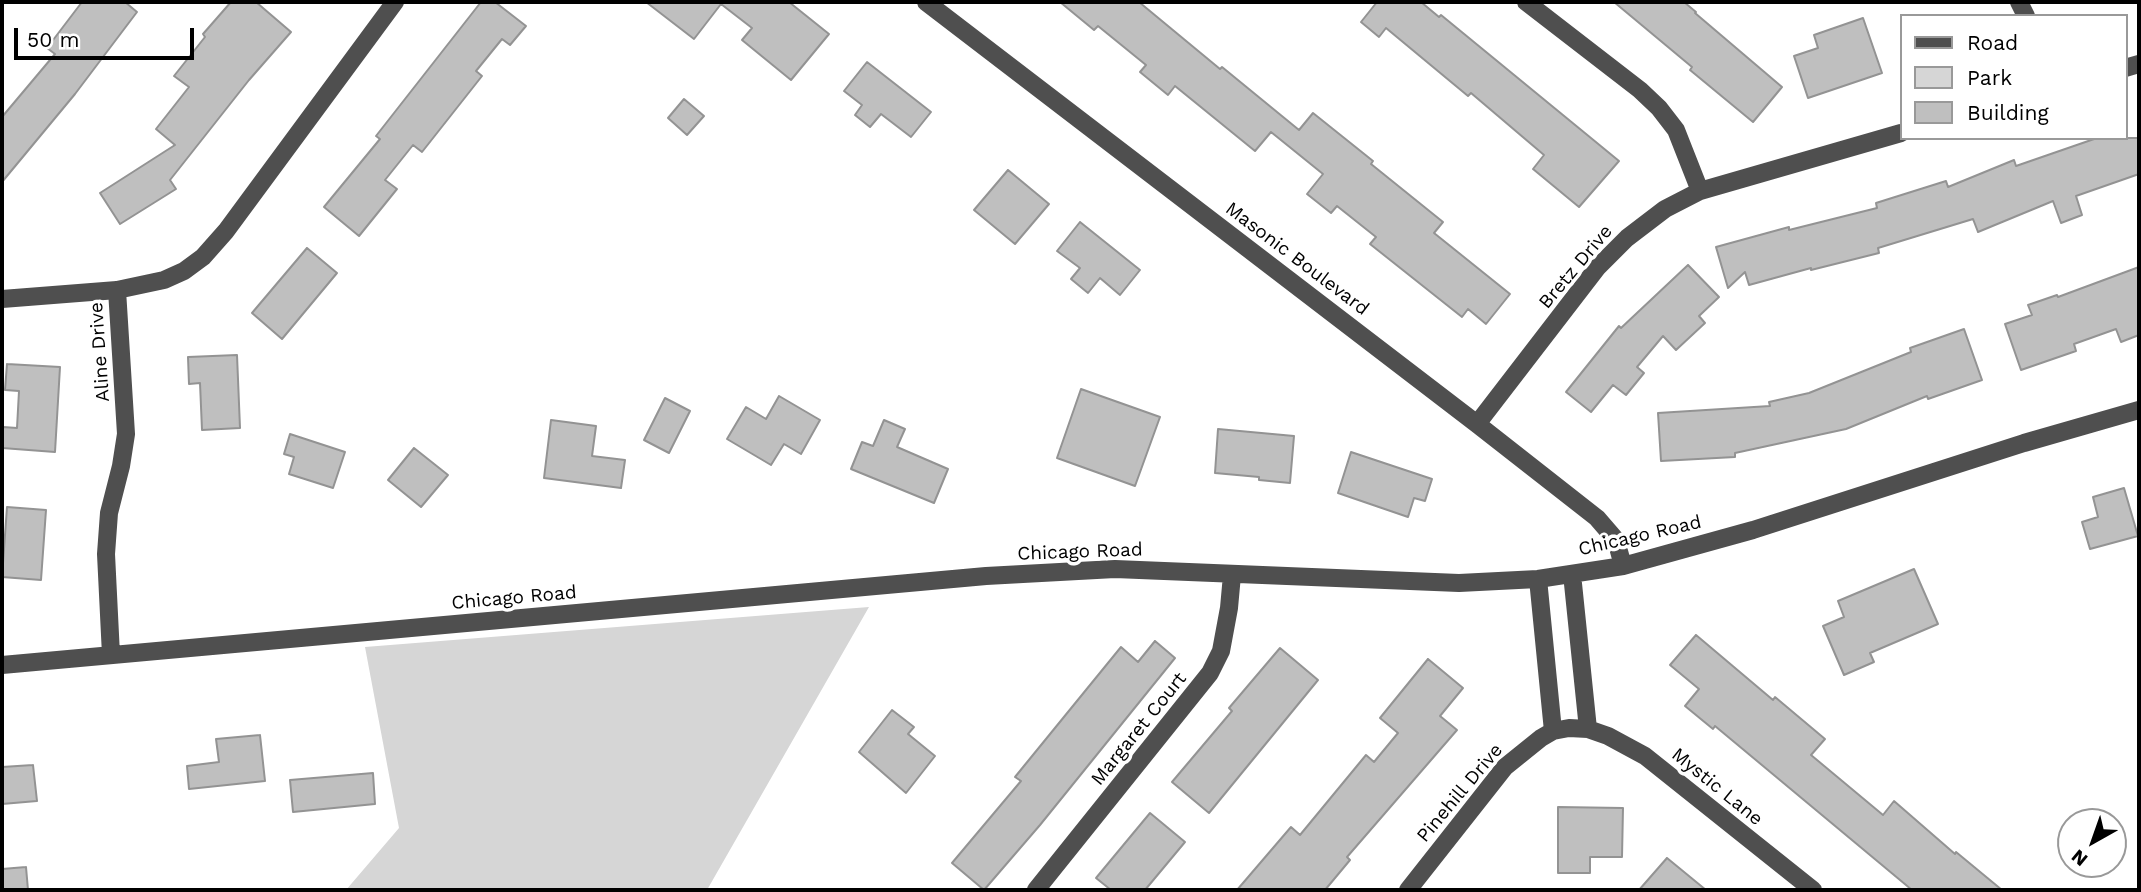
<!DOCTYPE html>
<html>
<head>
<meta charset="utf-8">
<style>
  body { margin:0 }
  #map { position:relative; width:2141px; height:892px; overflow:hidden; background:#fff; font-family:"Work Sans",sans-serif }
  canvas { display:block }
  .frame { position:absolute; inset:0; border:4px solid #000; pointer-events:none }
  .legend { position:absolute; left:1900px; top:14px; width:228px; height:126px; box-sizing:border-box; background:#fff; border:2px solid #999; margin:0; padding:9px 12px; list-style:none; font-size:21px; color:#000 }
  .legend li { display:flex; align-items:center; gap:14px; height:35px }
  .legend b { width:35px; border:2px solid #999 }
  .north { position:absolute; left:2057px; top:808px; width:70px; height:70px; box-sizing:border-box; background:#fff; border:2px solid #999; border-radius:50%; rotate:220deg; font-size:19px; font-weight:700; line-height:28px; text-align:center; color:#000 }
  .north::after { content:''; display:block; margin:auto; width:24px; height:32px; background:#000; clip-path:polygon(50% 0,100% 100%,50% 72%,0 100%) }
  .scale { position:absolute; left:14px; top:28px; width:180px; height:32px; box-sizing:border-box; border:4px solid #000; border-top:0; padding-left:9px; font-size:21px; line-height:24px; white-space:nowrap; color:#000; -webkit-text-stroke:5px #fff; paint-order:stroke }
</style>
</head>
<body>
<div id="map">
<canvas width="2141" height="892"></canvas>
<div class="frame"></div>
<ul class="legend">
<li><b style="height:9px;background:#4f4f4f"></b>Road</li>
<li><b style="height:19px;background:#d6d6d6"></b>Park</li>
<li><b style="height:19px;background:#bfbfbf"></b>Building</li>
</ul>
<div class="north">N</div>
<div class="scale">50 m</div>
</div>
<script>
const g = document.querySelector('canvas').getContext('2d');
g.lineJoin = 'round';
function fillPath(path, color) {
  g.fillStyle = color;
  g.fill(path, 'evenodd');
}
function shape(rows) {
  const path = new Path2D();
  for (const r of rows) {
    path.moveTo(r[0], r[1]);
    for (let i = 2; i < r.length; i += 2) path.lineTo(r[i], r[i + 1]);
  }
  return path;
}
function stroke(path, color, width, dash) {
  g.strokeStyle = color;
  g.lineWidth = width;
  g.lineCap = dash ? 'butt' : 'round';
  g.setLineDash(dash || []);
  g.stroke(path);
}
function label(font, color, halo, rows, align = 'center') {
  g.font = font + ' "Work Sans",sans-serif';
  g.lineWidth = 7;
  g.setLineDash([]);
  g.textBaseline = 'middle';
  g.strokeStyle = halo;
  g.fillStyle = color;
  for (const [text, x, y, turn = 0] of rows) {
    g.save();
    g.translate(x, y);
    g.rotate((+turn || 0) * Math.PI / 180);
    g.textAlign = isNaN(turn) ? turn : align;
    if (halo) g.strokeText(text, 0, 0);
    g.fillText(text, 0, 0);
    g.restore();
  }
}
fillPath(shape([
  [869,607,707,890,346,890,399,828,365,647]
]), '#d6d6d6');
const building = shape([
  [82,2,125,2,137,12,75,94,2,182,2,117,55,54,47,48,82,2],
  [231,2,256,2,291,32,249,80,170,180,176,189,120,224,100,193,175,145,156,129,189,87,174,76,205,37,203,34,231,2],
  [481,2,495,2,526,26,510,45,502,39,476,71,482,76,422,152,413,145,385,180,397,189,359,236,324,207,380,139,376,136,481,2],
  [646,2,789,2,829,34,791,80,742,40,752,28,721,4,694,39,646,2],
  [1060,2,1139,2,1220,69,1222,67,1299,130,1313,113,1373,161,1371,164,1443,222,1434,233,1510,294,1486,324,1468,309,1462,317,1370,244,1376,237,1337,206,1331,213,1307,194,1323,174,1271,132,1255,151,1175,86,1168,95,1140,72,1146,65,1098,26,1094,30,1060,2],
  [1377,2,1421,2,1439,17,1441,15,1619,161,1579,207,1533,169,1544,155,1471,93,1468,96,1386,28,1379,37,1361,22,1377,2],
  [1614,2,1684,2,1696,12,1695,13,1782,87,1753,122,1690,70,1692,67,1614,2],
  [1863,18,1882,73,1808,98,1794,56,1818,48,1814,35,1863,18],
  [867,62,931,112,911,137,881,114,870,127,855,115,862,105,844,91,867,62],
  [684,99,704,116,687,135,668,118,684,99],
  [2097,138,2139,138,2139,174,2076,196,2082,215,2061,223,2053,201,1978,232,1973,219,1878,248,1879,253,1811,270,1811,268,1749,285,1745,272,1728,288,1716,247,1789,227,1789,230,1877,208,1876,203,1946,181,1948,187,2014,160,2016,166,2097,138],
  [1008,170,1049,204,1015,244,974,210,1008,170],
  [1080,222,1140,270,1120,295,1100,278,1088,293,1071,279,1080,268,1057,251,1080,222],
  [307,248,337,273,282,339,252,313,307,248],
  [1688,265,1719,297,1699,316,1705,323,1676,350,1663,336,1637,367,1644,373,1626,395,1613,385,1591,412,1566,392,1619,326,1621,328,1688,265],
  [2139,267,2139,335,2121,342,2116,329,2074,344,2076,351,2021,370,2005,324,2032,315,2028,305,2057,295,2058,297,2139,267],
  [1964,329,1982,380,1928,399,1927,396,1846,429,1735,453,1735,457,1661,461,1658,413,1770,406,1769,402,1809,393,1911,352,1910,348,1964,329],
  [237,355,240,428,202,430,200,383,189,384,188,357,237,355],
  [7,364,60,367,55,452,2,448,3,427,17,428,19,391,5,390,7,364],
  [1081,389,1160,417,1135,486,1057,458,1081,389],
  [779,396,820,420,801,454,784,444,771,465,727,439,746,407,766,419,779,396],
  [665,398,690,411,669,453,644,440,665,398],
  [551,420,596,426,592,456,625,460,621,488,544,478,551,420],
  [884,420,905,429,897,447,948,469,934,503,851,469,862,442,873,446,884,420],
  [1218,429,1294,436,1290,483,1259,480,1259,477,1215,473,1218,429],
  [290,434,345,452,333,488,289,474,294,457,284,454,290,434],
  [414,448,448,475,421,507,388,480,414,448],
  [1351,452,1432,479,1425,501,1414,498,1408,517,1338,493,1351,452],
  [2124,488,2138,536,2090,549,2082,522,2098,517,2093,497,2124,488],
  [7,507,46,510,41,580,2,577,7,507],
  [1914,569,1938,624,1870,653,1874,662,1844,675,1823,626,1844,617,1838,601,1914,569],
  [1696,635,1773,700,1775,697,1825,739,1811,755,1883,815,1894,801,1955,854,1956,852,2002,890,1912,890,1715,726,1713,729,1685,706,1699,689,1670,665,1696,635],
  [1155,641,1175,658,1040,825,984,890,952,863,1021,781,1015,777,1121,647,1138,662,1155,641],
  [1280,648,1318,680,1209,813,1172,782,1232,711,1229,708,1280,648],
  [1428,659,1463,688,1440,716,1457,730,1347,857,1350,860,1325,890,1237,890,1291,827,1300,835,1366,755,1374,762,1398,733,1380,718,1428,659],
  [892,710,914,727,908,734,935,756,906,793,859,752,892,710],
  [260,735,265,781,189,789,187,766,219,762,216,739,260,735],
  [33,765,37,801,2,804,2,767,33,765],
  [373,773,375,804,293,812,290,780,373,773],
  [1558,807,1623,808,1622,857,1590,857,1590,873,1558,873,1558,807],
  [1150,813,1185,842,1145,890,1111,890,1096,878,1150,813],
  [1667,858,1706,890,1639,890,1667,858],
  [26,867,28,890,2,890,2,869,26,867]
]);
fillPath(building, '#bfbfbf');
stroke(building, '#939393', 2);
stroke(shape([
  [926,2,1477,424,1597,518,1616,540,1623,566],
  [1526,2,1640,90,1659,108,1676,130,1700,191],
  [2019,2,2026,16],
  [2125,68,2139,64],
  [2,299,117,290,164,280,184,271,203,257,226,231,395,2],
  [1477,424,1597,268,1627,238,1665,209,1700,191,1901,133],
  [1572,574,1588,729],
  [1538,579,1553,731],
  [111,655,106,554,109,513,121,466,126,434,117,290],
  [2,665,986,576,1115,569,1459,583,1538,579,1623,566,1753,530,2024,443,2139,410],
  [1036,890,1210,673,1221,651,1229,608,1232,575],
  [1408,890,1505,767,1541,738,1553,731,1569,728,1588,729,1608,736,1645,756,1813,890]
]), '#4f4f4f', 18);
label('19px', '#000', '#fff', [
  ["Masonic Boulevard",1297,259,37],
  ["Bretz Drive",1576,267,-50],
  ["Aline Drive",100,352,-94],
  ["Chicago Road",1640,536,-13],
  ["Chicago Road",1080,552,-2],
  ["Chicago Road",514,598,-5],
  ["Margaret Court",1139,729,-51],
  ["Mystic Lane",1717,787,39],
  ["Pinehill Drive",1460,793,-50]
]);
</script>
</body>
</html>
